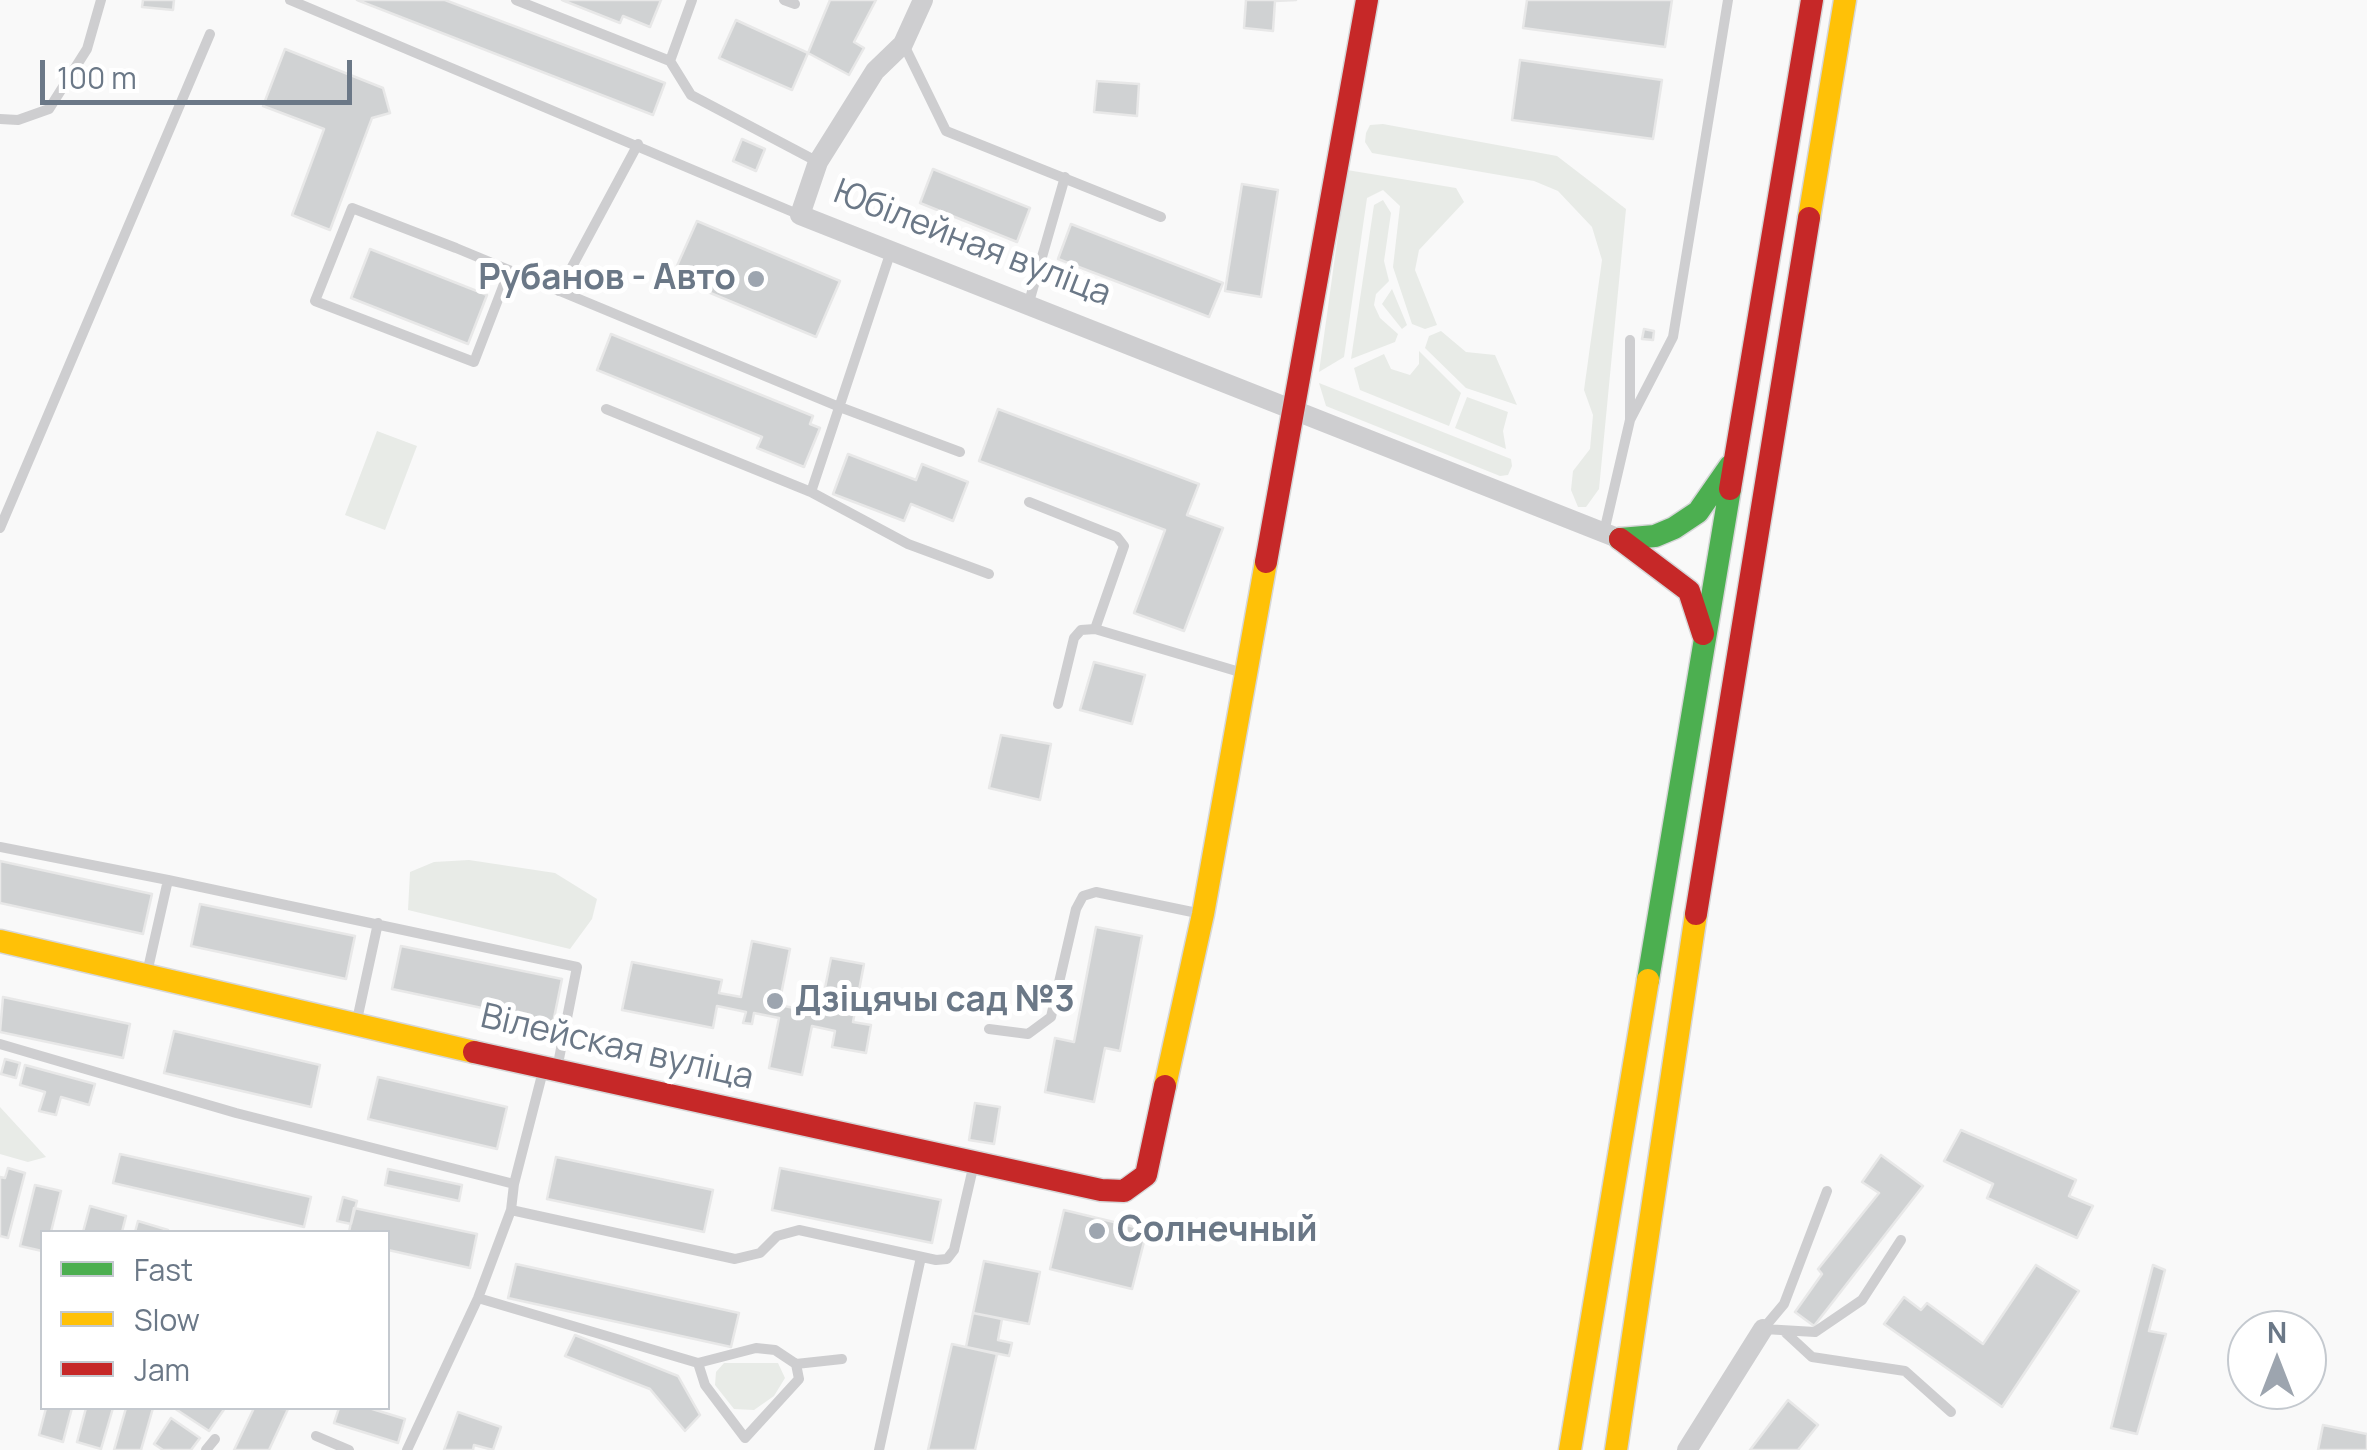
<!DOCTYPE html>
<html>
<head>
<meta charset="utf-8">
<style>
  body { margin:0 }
  #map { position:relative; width:2367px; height:1450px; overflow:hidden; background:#f9f9f9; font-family:Manrope,sans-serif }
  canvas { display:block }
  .legend { position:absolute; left:40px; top:1230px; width:350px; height:180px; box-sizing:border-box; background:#fff; border:2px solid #c4c9cf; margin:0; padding:12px 18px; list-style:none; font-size:30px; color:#6b7887 }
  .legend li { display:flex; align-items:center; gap:20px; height:50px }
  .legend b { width:50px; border:2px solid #c4c9cf }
  .north { position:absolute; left:2227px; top:1310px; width:100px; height:100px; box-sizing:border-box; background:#fff; border:2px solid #c4c9cf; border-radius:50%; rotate:0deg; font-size:28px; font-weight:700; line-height:40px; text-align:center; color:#6b7887 }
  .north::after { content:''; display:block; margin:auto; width:35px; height:45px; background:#9da5af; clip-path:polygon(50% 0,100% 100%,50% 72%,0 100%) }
  .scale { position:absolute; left:40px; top:60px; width:312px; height:45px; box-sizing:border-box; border:5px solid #6b7887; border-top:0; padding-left:12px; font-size:30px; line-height:35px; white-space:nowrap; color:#6b7887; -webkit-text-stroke:8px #fff; paint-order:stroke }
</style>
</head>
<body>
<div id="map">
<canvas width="2367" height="1450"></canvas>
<ul class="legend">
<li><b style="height:12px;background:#4caf50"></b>Fast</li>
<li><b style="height:12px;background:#ffc107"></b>Slow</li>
<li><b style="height:12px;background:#c62828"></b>Jam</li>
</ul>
<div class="north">N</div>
<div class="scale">100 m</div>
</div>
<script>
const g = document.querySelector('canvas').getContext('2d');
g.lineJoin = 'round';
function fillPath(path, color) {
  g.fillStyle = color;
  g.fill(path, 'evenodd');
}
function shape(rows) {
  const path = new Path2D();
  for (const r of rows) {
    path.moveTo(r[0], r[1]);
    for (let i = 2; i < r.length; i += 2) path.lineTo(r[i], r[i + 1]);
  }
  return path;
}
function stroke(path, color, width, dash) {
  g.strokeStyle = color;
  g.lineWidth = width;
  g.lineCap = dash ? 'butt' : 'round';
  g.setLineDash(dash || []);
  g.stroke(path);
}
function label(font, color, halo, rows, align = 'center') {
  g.font = font + ' Manrope,sans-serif';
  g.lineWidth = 10;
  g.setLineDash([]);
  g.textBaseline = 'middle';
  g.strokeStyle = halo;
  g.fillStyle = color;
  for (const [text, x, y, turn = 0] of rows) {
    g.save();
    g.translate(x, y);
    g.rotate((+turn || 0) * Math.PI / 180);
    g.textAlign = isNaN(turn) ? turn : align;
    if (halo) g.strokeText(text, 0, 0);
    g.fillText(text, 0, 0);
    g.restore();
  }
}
fillPath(shape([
  [1383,124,1557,156,1626,209,1599,489,1586,507,1578,507,1571,490,1573,471,1590,449,1593,415,1584,390,1602,260,1592,227,1558,191,1534,181,1372,153,1365,142,1366,133,1370,125],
  [1347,170,1456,188,1464,202,1419,250,1415,270,1437,325,1425,329,1412,324,1393,267,1400,206,1383,190,1367,198,1344,357,1319,372],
  [1383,200,1391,213,1384,261,1389,281,1376,294,1374,305,1380,318,1398,334,1395,342,1351,359,1374,205],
  [1392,289,1407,325,1402,329,1382,304],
  [1441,331,1466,352,1495,355,1517,405,1466,388,1425,348,1429,336],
  [1419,351,1461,393,1449,426,1360,390,1354,368,1384,354,1391,369,1410,375,1419,364],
  [1319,383,1511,459,1512,466,1508,475,1500,476,1326,406],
  [1467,397,1508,412,1503,431,1506,449,1455,428],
  [377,431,417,446,385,530,345,515],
  [469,860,555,873,597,899,592,919,570,949,408,910,410,872,434,862],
  [0,1107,46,1157,28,1162,0,1154],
  [724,1363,778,1363,785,1378,774,1396,754,1410,734,1409,715,1385,716,1372]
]), '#e8ebe7');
const building = shape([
  [143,0,174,0,173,10,142,7,143,0],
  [357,0,445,0,665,83,653,115,357,0],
  [562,0,661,0,650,27,623,16,620,23,562,0],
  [830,0,876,0,854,42,864,48,849,75,808,53,830,0],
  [1246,0,1296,0,1275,1,1273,31,1244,28,1246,0],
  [1527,0,1672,0,1665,47,1523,28,1527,0],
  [736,20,808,53,792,90,719,58,736,20],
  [285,49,383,88,390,113,372,118,330,230,292,215,324,129,263,106,285,49],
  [1520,60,1662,80,1653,139,1512,120,1520,60],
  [1097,81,1139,84,1137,116,1094,112,1097,81],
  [742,139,765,149,756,171,733,161,742,139],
  [933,169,1030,208,1017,242,920,203,933,169],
  [1242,184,1278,190,1261,297,1225,291,1242,184],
  [697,221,840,281,816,337,672,277,697,221],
  [1071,224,1223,283,1209,317,1058,259,1071,224],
  [370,249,487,295,468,344,351,298,370,249],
  [1644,329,1654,331,1653,340,1642,339,1644,329],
  [611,334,813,416,810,424,820,428,804,467,757,448,762,437,597,370,611,334],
  [998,409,1199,484,1187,515,1223,528,1184,631,1134,613,1165,530,979,461,998,409],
  [848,454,916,480,922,464,968,482,953,521,911,504,904,521,833,494,848,454],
  [1094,662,1145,675,1132,724,1080,710,1094,662],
  [1001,735,1051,744,1040,800,989,788,1001,735],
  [0,861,152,894,143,934,0,903,0,861],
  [200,904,355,936,346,979,191,946,200,904],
  [1096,927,1142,936,1120,1051,1105,1048,1094,1102,1045,1092,1055,1038,1074,1042,1096,927],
  [752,941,790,949,779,1005,820,1013,831,958,864,964,853,1022,871,1025,866,1053,832,1047,835,1031,812,1026,802,1075,769,1068,779,1018,754,1013,752,1024,743,1023,746,1012,717,1006,713,1028,622,1010,632,962,722,980,719,993,741,997,752,941],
  [401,946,562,979,553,1023,392,989,401,946],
  [3,997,130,1024,123,1058,0,1032,3,997],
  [174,1031,320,1065,311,1107,164,1073,174,1031],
  [5,1059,20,1063,16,1078,1,1074,5,1059],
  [25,1065,95,1084,89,1105,61,1097,56,1115,39,1111,45,1092,20,1085,25,1065],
  [378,1077,507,1107,497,1149,368,1119,378,1077],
  [975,1103,1000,1107,994,1144,969,1140,975,1103],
  [1961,1130,2076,1180,2069,1196,2093,1206,2077,1238,1987,1198,1993,1184,1944,1161,1961,1130],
  [120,1154,311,1197,304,1227,113,1183,120,1154],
  [1881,1155,1923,1186,1814,1326,1795,1312,1822,1274,1818,1269,1879,1193,1862,1182,1881,1155],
  [556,1157,713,1190,704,1232,547,1199,556,1157],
  [8,1168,25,1173,8,1238,0,1236,0,1177,5,1178,8,1168],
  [780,1168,941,1200,932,1243,772,1210,780,1168],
  [388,1169,462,1185,459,1201,385,1185,388,1169],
  [35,1185,61,1191,51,1232,42,1232,42,1251,20,1246,35,1185],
  [343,1197,357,1201,351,1224,337,1221,343,1197],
  [90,1206,126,1216,122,1232,83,1232,90,1206],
  [354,1208,477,1234,470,1268,388,1250,388,1232,349,1232,354,1208],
  [1064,1210,1147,1230,1132,1289,1050,1269,1064,1210],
  [138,1221,168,1230,167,1232,135,1232,138,1221],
  [984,1261,1040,1272,1029,1324,973,1313,984,1261],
  [516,1264,739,1313,731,1347,508,1298,516,1264],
  [2036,1265,2079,1291,2002,1407,1884,1324,1904,1297,1921,1310,1927,1303,1983,1344,2036,1265],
  [2153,1265,2165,1270,2149,1331,2166,1334,2137,1434,2111,1428,2153,1265],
  [973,1313,1002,1319,998,1340,1012,1343,1009,1356,966,1347,973,1313],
  [575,1335,678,1376,700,1415,685,1431,650,1389,565,1356,575,1335],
  [952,1344,997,1354,975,1450,928,1450,952,1344],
  [1788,1400,1818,1425,1798,1450,1750,1450,1788,1400],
  [46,1408,72,1408,63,1442,39,1435,46,1408],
  [86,1408,113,1408,101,1449,77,1442,86,1408],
  [126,1408,153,1408,141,1450,114,1450,126,1408],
  [174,1408,225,1408,209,1431,174,1408],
  [254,1408,288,1409,269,1450,234,1450,254,1408],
  [339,1408,369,1408,405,1419,398,1443,334,1423,339,1408],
  [458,1412,501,1427,493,1450,474,1445,473,1450,444,1450,458,1412],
  [171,1418,200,1438,191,1450,163,1450,154,1444,171,1418],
  [2323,1425,2367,1434,2367,1450,2318,1450,2323,1425]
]);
fillPath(building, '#d0d2d3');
stroke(building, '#e8e8e8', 2.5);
const fast = shape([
  [1620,539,1655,536,1674,528,1698,512,1730,466],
  [1648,980,1730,489]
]);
const slow = shape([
  [1809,218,1845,0],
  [0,941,474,1052],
  [1165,1086,1203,914,1266,562],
  [1570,1450,1648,980],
  [1616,1450,1696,914]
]);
const jam = shape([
  [1730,489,1812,0],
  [1620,539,1689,591,1703,634],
  [1266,562,1367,0],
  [1696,914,1809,218],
  [474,1052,1101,1190,1124,1191,1146,1175,1165,1086]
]);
stroke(fast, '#d6d7d8', 25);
stroke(slow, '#d6d7d8', 25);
stroke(jam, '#d6d7d8', 25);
stroke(shape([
  [290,0,800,215],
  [516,0,670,61,691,95,818,162],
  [784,0,795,4],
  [904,45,946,131,1161,217],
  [670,61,692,0],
  [0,119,18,120,49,109,87,49,101,0],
  [891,251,811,492,908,544,989,574],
  [509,271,474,362,315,301,352,208,456,248,837,406,960,452],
  [559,291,638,144],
  [1029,302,1065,177],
  [1630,340,1630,419],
  [606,409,811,492],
  [1029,502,1117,537,1124,546,1095,629],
  [0,528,210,34],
  [1604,532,1630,420,1673,337,1728,0],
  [1058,704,1074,638,1081,630,1095,629,1243,673],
  [0,847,168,880],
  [147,973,168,880,577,967,557,1069],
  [357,1020,378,923],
  [989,1029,1028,1034,1051,1017,1076,909,1083,896,1096,892,1197,913],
  [0,1044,236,1113,514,1184,543,1071],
  [514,1184,511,1210,735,1259,760,1253,777,1236,799,1230,936,1260,947,1259,954,1250,973,1168],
  [478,1298,698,1363,756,1348,775,1350,796,1364,799,1379,745,1438,705,1385,698,1363],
  [1763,1329,1784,1304,1827,1191],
  [1764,1329,1815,1332,1862,1300,1901,1240],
  [1786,1333,1812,1357,1905,1371,1951,1412],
  [796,1364,842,1359],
  [316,1436,349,1450],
  [206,1450,215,1439],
  [407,1450,478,1298,511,1210],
  [879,1450,921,1257]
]), '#ceced0', 10);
stroke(shape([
  [923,0,903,44,875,71,818,162,800,215,1620,539],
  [1687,1450,1763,1329]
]), '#ceced0', 20);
stroke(fast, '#4caf50', 22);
stroke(slow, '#ffc107', 22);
stroke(jam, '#c62828', 22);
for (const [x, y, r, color] of [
  [756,279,10,"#9da5af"],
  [775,1001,10,"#9da5af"],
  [1097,1231,10,"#9da5af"]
]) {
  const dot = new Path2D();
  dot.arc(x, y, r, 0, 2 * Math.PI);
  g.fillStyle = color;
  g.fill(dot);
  stroke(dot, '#fff', 4);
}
label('35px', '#6b7887', '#fff', [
  ["Юбілейная вуліца",972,244,21],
  ["Вілейская вуліца",617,1048,13]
]);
label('bold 35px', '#6b7887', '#fff', [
  ["Рубанов - Авто",736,279,"right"],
  ["Дзіцячы сад №3",795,1001],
  ["Солнечный",1117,1231]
], 'left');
</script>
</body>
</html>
